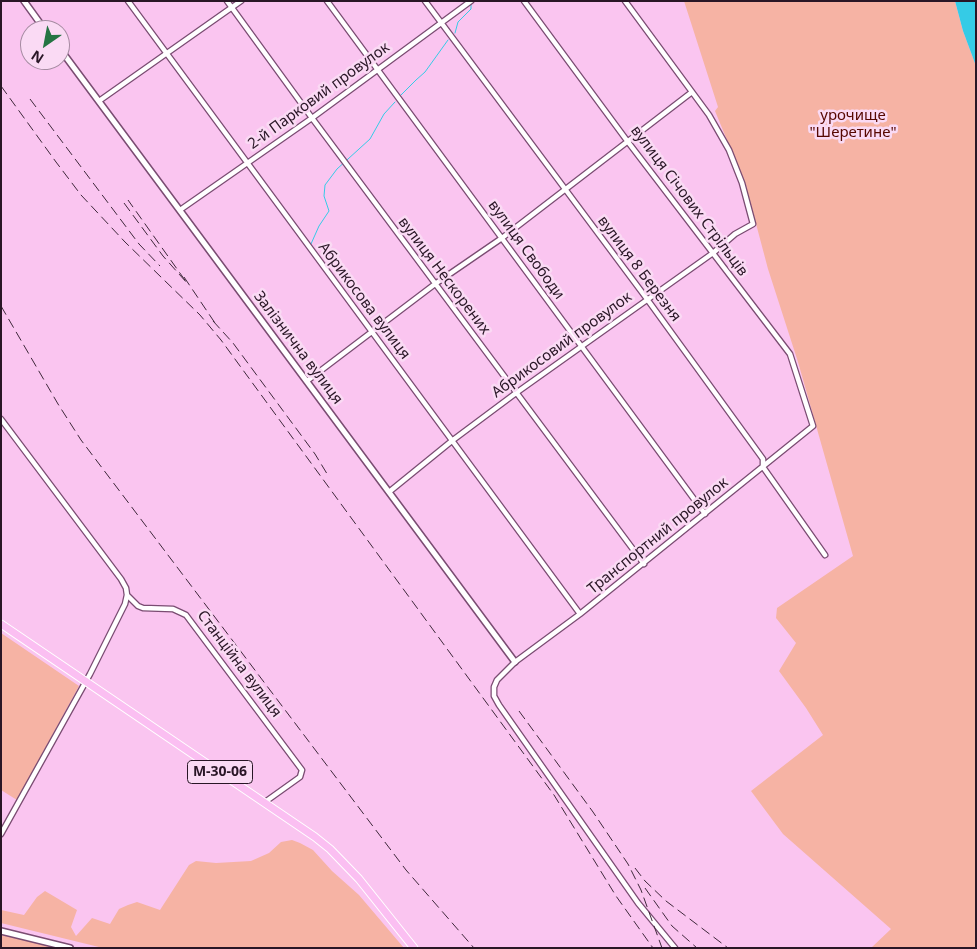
<!DOCTYPE html>
<html>
<head>
<meta charset="utf-8">
<style>
  body { margin:0 }
  #map { position:relative; width:977px; height:949px; overflow:hidden; background:#fac5f0; font-family:"Noto Sans",sans-serif }
  canvas { display:block }
  .frame { position:absolute; inset:0; border:2px solid #291626; pointer-events:none }
  .north { position:absolute; left:20px; top:20px; width:50px; height:50px; box-sizing:border-box; background:#fadaf4; border:1px solid #a68ca2; border-radius:50%; rotate:213deg; font-size:14px; font-weight:700; line-height:20px; text-align:center; color:#291626 }
  .north::after { content:''; display:block; margin:auto; width:18px; height:22px; background:#257443; clip-path:polygon(50% 0,100% 100%,50% 72%,0 100%) }
</style>
</head>
<body>
<div id="map">
<canvas width="977" height="949"></canvas>
<div class="frame"></div>
<div class="north">N</div>
</div>
<script>
const g = document.querySelector('canvas').getContext('2d');
g.lineJoin = 'round';
function fillPath(path, color) {
  g.fillStyle = color;
  g.fill(path, 'evenodd');
}
function shape(rows) {
  const path = new Path2D();
  for (const r of rows) {
    path.moveTo(r[0], r[1]);
    for (let i = 2; i < r.length; i += 2) path.lineTo(r[i], r[i + 1]);
  }
  return path;
}
function stroke(path, color, width, dash) {
  g.strokeStyle = color;
  g.lineWidth = width;
  g.lineCap = dash ? 'butt' : 'round';
  g.setLineDash(dash || []);
  g.stroke(path);
}
function label(font, color, halo, rows, align = 'center') {
  g.font = font + ' "Noto Sans",sans-serif';
  g.lineWidth = 5;
  g.setLineDash([]);
  g.textBaseline = 'middle';
  g.strokeStyle = halo;
  g.fillStyle = color;
  for (const [text, x, y, turn = 0] of rows) {
    g.save();
    g.translate(x, y);
    g.rotate((+turn || 0) * Math.PI / 180);
    g.textAlign = isNaN(turn) ? turn : align;
    if (halo) g.strokeText(text, 0, 0);
    g.fillText(text, 0, 0);
    g.restore();
  }
}
fillPath(shape([
  [684,1,955,1,963,31,976,66,976,948,871,948,891,929,783,834,751,791,823,735,806,708,779,671,796,643,776,618,777,608,853,556,798,362,768,269,746,186,715,111,718,107],
  [1,633,79,686,17,800,1,790],
  [292,840,300,843,313,850,332,871,359,895,404,948,103,948,1,923,1,910,24,915,37,897,45,891,77,910,71,927,76,936,92,918,110,924,119,909,128,905,137,902,160,910,189,865,196,861,216,863,251,861,269,853,281,842],
  [1,935,15,938,57,948,1,948]
]), '#f6b3a4');
fillPath(shape([
  [955,1,976,1,976,66,963,31]
]), '#35cbe6');
stroke(shape([
  [455,33,458,22,471,9,471,2],
  [401,95,416,80,425,72,448,40],
  [311,244,319,226,329,211,324,196,325,185,337,169,370,139,384,114,395,102]
]), '#35cbe6', 1);
const minor = shape([
  [128,1,580,614],
  [227,1,312,118,644,564],
  [327,1,705,514],
  [425,1,647,299,763,459,763,467,825,555],
  [524,1,628,142,790,354,813,426,580,614,515,662,497,680,494,687,494,696,499,705,638,903,675,948],
  [99,101,241,1],
  [180,210,312,118,471,1],
  [307,381,435,284,502,238,692,92],
  [1,419,121,579,126,588,127,595,138,606,143,608,173,609,186,615,302,770,300,777,265,802],
  [389,492,453,440,516,393,713,253,735,234,753,224,742,183,729,150,709,115,625,1],
  [1,834,90,674,125,604,127,595]
]);
const tertiary = shape([
  [24,1,45,30],
  [60,49,515,662],
  [1,931,70,948]
]);
const primary = shape([
  [1,624,315,837,330,849,359,879,414,948]
]);
stroke(minor, '#7a4c72', 7);
stroke(tertiary, '#7a4c72', 8);
stroke(primary, '#fff', 9);
stroke(minor, '#fff', 4.5);
stroke(tertiary, '#fff', 5);
stroke(primary, '#fbbff2', 7);
stroke(shape([
  [1,86,56,162,81,195,125,242,200,315,221,340,554,795,616,896,653,948],
  [30,99,139,244,160,266],
  [124,203,163,256,187,283,128,200],
  [184,277,215,323],
  [1,306,58,404,81,440,406,870,474,948],
  [213,321,233,343,315,454,329,477],
  [519,711,593,812,628,864,641,890,662,948],
  [635,868,645,881,666,901,728,948],
  [645,888,672,926,697,948]
]), '#3e283a', 1, [10, 5]);
for (const [x, y, w] of [
  [220,772,65]
]) {
  const box = new Path2D();
  box.roundRect(x - w / 2, y - 11.5, w, 23, 4);
  g.fillStyle = '#fadaf4';
  g.fill(box);
  stroke(box, '#291626', 1);
}
label('bold 14px', '#291626', null, [
  ["М-30-06",220,772]
]);
label('15px', '#291626', '#fadaf4', [
  ["2-й Парковий провулок",319,96,-36],
  ["вулиця Січових Стрільців",689,201,53],
  ["вулиця Свободи",526,250,54],
  ["вулиця 8 Березня",639,269,53],
  ["вулиця Нескорених",444,276,53],
  ["Абрикосова вулиця",364,301,53],
  ["Абрикосовий провулок",562,345,-36],
  ["Залізнична вулиця",298,348,53],
  ["Транспортний провулок",658,536,-39],
  ["Станційна вулиця",239,664,53]
]);
label('15px', '#560700', '#fadaf4', [
  ["урочище",853,116],
  ["\"Шеретине\"",853,133]
]);
</script>
</body>
</html>
